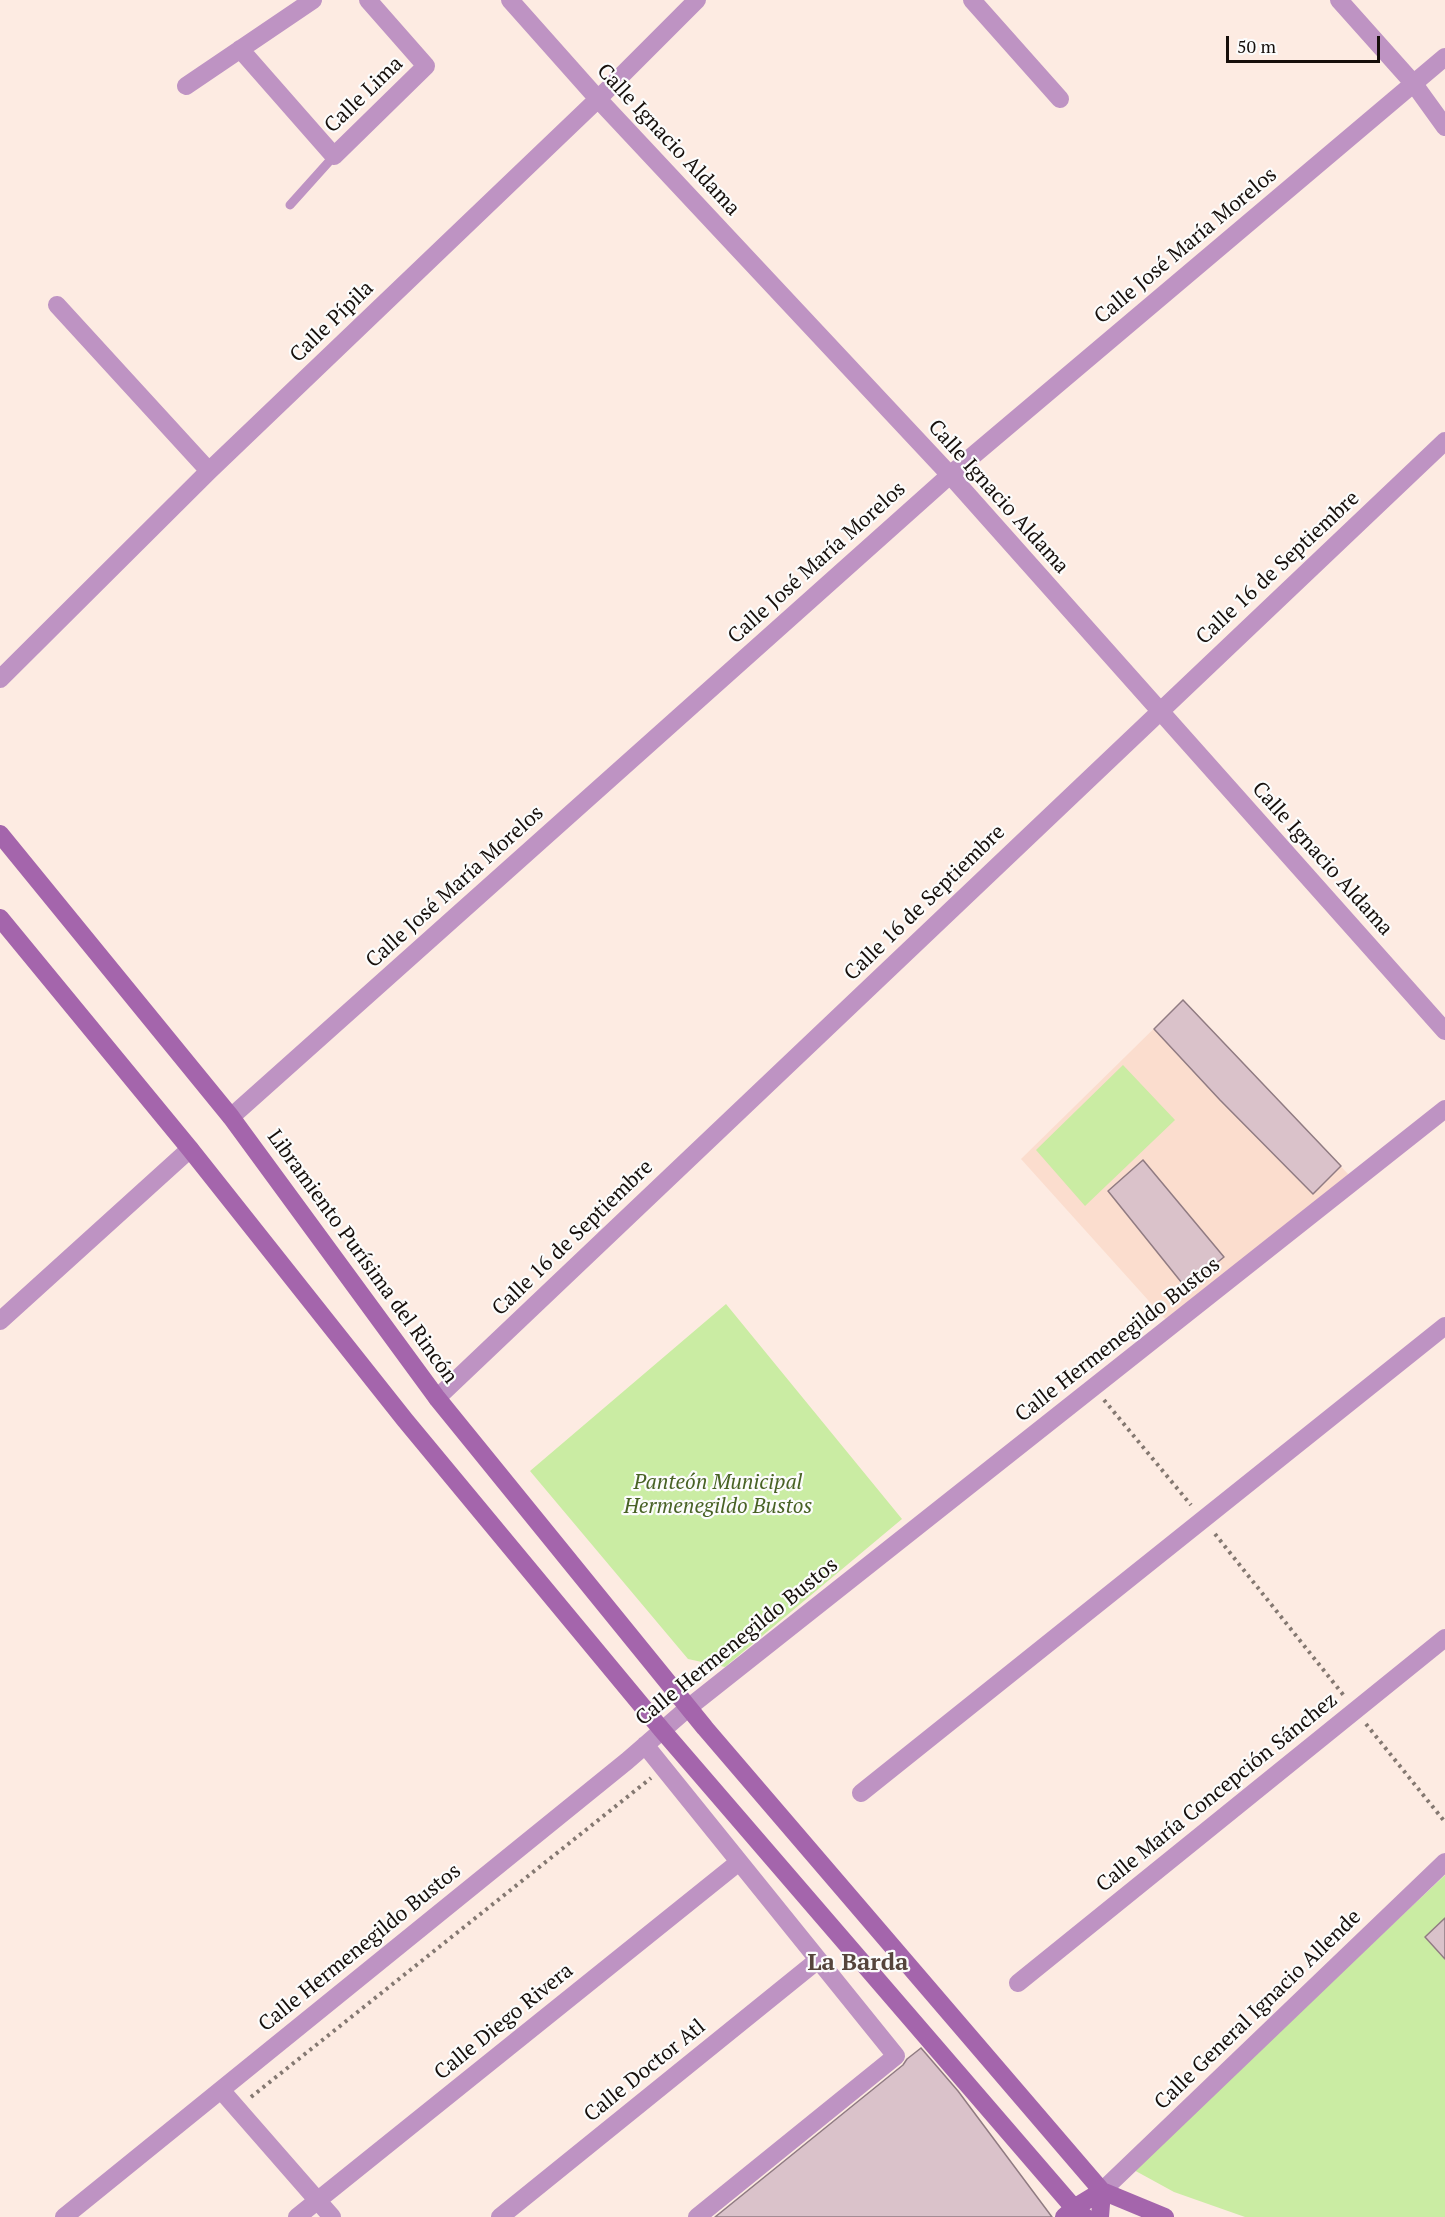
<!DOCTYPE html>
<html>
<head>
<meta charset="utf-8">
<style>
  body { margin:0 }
  #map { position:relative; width:1445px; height:2217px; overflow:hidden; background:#fdebe2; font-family:"PT Serif",serif }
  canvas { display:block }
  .scale { position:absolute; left:1226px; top:36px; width:154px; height:27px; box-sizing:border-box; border:3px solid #160f0b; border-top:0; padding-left:8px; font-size:18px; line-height:21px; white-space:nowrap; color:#160f0b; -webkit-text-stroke:4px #fcfcfc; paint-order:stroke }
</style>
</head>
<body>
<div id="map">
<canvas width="1445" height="2217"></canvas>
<div class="scale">50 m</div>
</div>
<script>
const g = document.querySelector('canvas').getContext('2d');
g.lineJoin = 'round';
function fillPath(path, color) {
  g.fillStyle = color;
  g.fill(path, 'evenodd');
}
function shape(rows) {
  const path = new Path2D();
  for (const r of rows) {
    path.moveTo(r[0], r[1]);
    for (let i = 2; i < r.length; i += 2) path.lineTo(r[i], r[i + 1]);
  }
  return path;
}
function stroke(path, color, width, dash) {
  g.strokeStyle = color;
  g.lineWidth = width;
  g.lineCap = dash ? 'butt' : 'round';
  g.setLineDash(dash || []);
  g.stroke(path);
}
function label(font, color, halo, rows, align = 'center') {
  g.font = font + ' "PT Serif",serif';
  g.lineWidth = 4.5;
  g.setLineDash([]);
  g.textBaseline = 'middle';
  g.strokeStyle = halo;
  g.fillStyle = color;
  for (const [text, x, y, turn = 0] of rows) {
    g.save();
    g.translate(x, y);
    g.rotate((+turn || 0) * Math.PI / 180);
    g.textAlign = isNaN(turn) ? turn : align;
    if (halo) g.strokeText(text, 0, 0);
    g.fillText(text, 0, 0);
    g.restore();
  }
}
fillPath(shape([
  [1183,1000,1349,1175,1166,1320,1021,1159]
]), '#fbddce');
fillPath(shape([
  [1123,1065,1175,1120,1085,1206,1036,1150],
  [726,1304,902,1519,725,1667,688,1659,530,1471],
  [1445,1875,1445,2217,1245,2217,1174,2192,1132,2169]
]), '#caeca3');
const building = shape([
  [1183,1000,1341,1166,1313,1194,1220,1100,1154,1029,1183,1000],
  [1143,1160,1224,1257,1186,1288,1108,1191,1143,1160],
  [1445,1918,1445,1959,1425,1937,1445,1918],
  [921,2048,958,2091,1052,2217,715,2217,903,2065,907,2059,921,2048]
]);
fillPath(building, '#dac2ca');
stroke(building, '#907b82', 1.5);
stroke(shape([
  [1104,1400,1191,1505],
  [1215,1534,1345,1697],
  [1366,1724,1445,1822],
  [251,2097,651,1778]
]), '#847871', 4, [3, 4.5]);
stroke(shape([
  [290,205,334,156]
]), '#be93c3', 9);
stroke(shape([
  [510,0,598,99,950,475,1445,1031],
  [972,0,1060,99],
  [1339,0,1414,84,1445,127],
  [240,49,334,156,426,66,368,0],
  [186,86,313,0],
  [57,305,209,471],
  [0,679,209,471,598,99,697,0],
  [231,1117,950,475,1445,57],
  [0,1321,190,1149],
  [437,1398,1445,441],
  [645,1745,896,2056,697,2217],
  [861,1793,1445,1326],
  [1018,1983,1445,1638],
  [221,2090,332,2217],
  [1102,2191,1445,1862],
  [64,2217,627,1761,688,1708,1445,1109],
  [297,2217,739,1862],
  [500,2217,818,1960]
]), '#be93c3', 18);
stroke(shape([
  [0,834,231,1117,437,1398,705,1728,1102,2191,1165,2217],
  [0,918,190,1149,405,1420,662,1730,1074,2208,1085,2217],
  [1064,2217,1074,2208,1102,2191],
  [1100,2217,1102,2191]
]), '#a465ac', 18);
label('21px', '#160f0b', '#fcfcfc', [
  ["Calle Lima",364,95,-44],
  ["Calle Ignacio Aldama",668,140,47],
  ["Calle José María Morelos",1186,246,-40],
  ["Calle Pípila",332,322,-44],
  ["Calle Ignacio Aldama",998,497,48],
  ["Calle José María Morelos",817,563,-42],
  ["Calle 16 de Septiembre",1278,568,-43],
  ["Calle Ignacio Aldama",1322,859,48],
  ["Calle José María Morelos",455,887,-42],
  ["Calle 16 de Septiembre",925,903,-44],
  ["Calle 16 de Septiembre",573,1238,-44],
  ["Libramiento Purísima del Rincón",362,1257,54],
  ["Calle Hermenegildo Bustos",1118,1340,-38],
  ["Calle Hermenegildo Bustos",737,1642,-39],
  ["Calle María Concepción Sánchez",1217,1793,-39],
  ["Calle Hermenegildo Bustos",360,1948,-39],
  ["Calle General Ignacio Allende",1258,2010,-44],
  ["Calle Diego Rivera",504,2022,-39],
  ["Calle Doctor Atl",645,2071,-39]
]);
label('italic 21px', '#486225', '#fcfcfc', [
  ["Panteón Municipal",718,1483],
  ["Hermenegildo Bustos",718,1507]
]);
label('bold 24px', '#56453c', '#fcfcfc', [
  ["La Barda",858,1963]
]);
</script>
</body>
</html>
